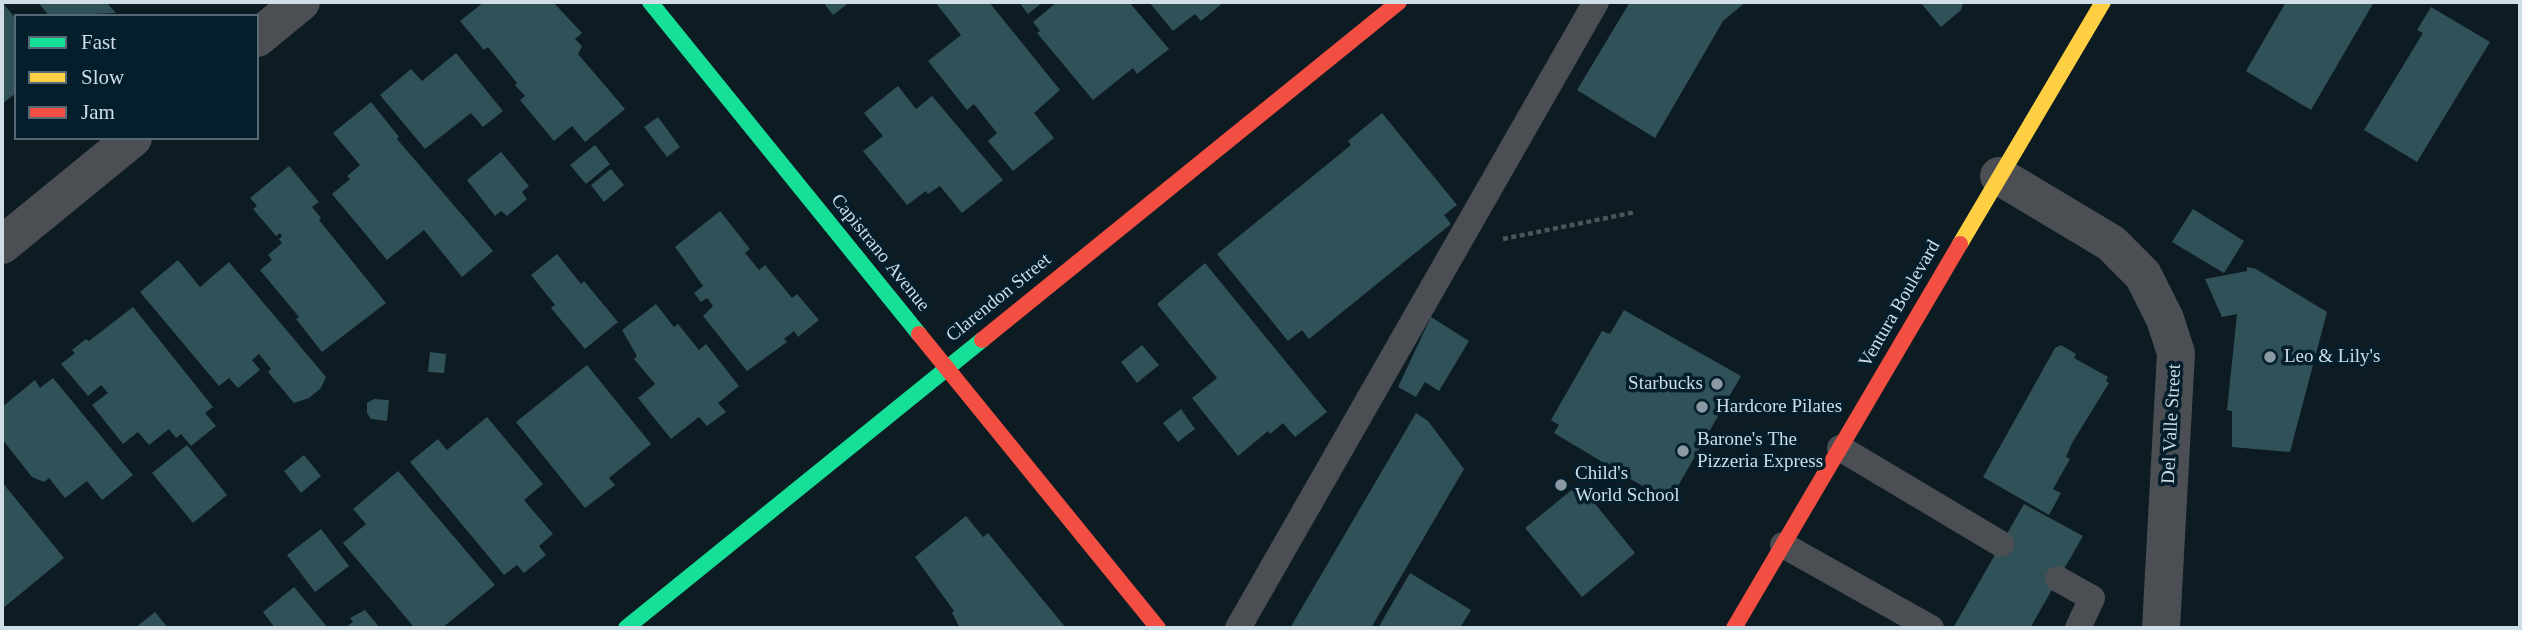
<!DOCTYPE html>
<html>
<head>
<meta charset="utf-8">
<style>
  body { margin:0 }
  #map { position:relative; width:2522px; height:630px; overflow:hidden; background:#0d1b23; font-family:"Times New Roman",serif }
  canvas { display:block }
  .frame { position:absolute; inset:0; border:4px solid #cedde6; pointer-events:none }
  .legend { position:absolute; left:14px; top:14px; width:245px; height:126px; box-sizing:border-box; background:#041e2c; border:2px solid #556a76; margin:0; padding:9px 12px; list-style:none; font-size:21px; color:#cedde6 }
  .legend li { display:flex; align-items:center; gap:14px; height:35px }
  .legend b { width:35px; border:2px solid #556a76 }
</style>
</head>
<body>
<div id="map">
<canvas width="2522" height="630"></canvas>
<div class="frame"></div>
<ul class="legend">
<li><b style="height:9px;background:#16e098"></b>Fast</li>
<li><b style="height:9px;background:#ffcf43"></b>Slow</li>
<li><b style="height:9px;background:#f24e42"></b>Jam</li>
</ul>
</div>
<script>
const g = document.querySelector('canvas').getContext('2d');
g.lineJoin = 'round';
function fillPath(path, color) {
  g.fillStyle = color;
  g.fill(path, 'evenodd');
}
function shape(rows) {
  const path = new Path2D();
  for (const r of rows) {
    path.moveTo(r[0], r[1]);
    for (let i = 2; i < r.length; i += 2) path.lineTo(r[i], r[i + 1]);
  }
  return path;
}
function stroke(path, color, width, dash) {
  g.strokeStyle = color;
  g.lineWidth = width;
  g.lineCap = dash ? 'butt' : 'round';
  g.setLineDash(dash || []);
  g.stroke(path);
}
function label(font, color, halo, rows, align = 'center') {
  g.font = font + ' "Times New Roman",serif';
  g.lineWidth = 7;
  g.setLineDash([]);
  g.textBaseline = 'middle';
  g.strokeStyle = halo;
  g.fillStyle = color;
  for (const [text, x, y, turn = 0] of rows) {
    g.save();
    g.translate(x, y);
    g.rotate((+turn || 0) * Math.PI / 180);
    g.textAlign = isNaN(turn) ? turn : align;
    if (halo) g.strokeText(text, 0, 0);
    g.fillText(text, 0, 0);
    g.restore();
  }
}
fillPath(shape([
  [2,2,16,19,16,93,2,104],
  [38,2,106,2,116,13,49,16],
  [484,2,553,2,582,33,575,39,582,46,578,54,625,109,585,142,572,126,554,141,520,100,525,96,515,85,517,83,488,47,484,50,460,21],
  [823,2,850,2,833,15],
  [935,2,989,2,1060,90,1034,113,1054,138,1013,171,988,141,997,133,974,104,967,110,928,61,961,35],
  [1019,2,1043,2,1028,14],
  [1057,2,1129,2,1169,49,1137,74,1133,68,1093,100,1037,33,1040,31,1033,22],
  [1149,2,1224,2,1201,21,1195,14,1173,31],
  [1630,2,1746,2,1723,21,1655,138,1577,90],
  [1920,2,1962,2,1963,4,1961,10,1941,27],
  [2286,2,2374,2,2311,110,2246,71],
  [2431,7,2490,42,2417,162,2364,130,2423,33,2417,30],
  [456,53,503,111,483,127,471,113,425,149,380,95,411,69,422,81],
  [898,86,916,109,932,96,1003,180,962,213,940,186,928,194,926,191,907,205,863,151,883,136,864,113],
  [371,102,399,137,397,139,493,251,462,277,424,230,387,260,332,194,350,179,347,176,360,165,333,133],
  [1382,113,1457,205,1444,215,1451,224,1309,339,1302,330,1288,341,1217,254,1351,145,1348,141],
  [658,117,680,147,667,157,644,127],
  [595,145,610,164,586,184,570,165],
  [501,152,529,186,522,192,527,199,507,216,501,211,495,216,467,180],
  [289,166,319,202,312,207,321,218,319,220,386,303,322,352,296,319,299,317,260,270,272,260,268,255,282,243,279,239,282,236,280,233,276,236,253,209,257,206,250,198],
  [611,169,624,185,604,202,591,185],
  [2193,209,2244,241,2224,273,2172,242],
  [720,211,750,249,745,253,759,270,765,265,792,298,797,294,819,320,798,337,794,331,784,339,787,342,747,371,703,316,713,306,707,298,701,302,694,293,703,286,675,247],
  [557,254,581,284,584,281,618,322,585,349,551,308,555,305,531,275],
  [178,260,200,287,229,262,326,377,321,388,309,398,294,403,268,372,271,369,259,354,252,360,260,370,238,388,229,378,219,386,140,292],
  [1205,263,1327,412,1295,437,1283,423,1270,434,1268,431,1238,456,1192,398,1217,378,1157,304],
  [2247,267,2256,269,2327,312,2290,452,2232,447,2232,411,2227,410,2237,314,2222,317,2205,279,2247,271],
  [656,304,674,327,678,324,699,350,706,344,739,386,718,403,726,412,707,426,699,417,671,439,638,398,655,384,634,359,637,356,622,330],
  [133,307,213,407,205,413,216,426,191,446,181,434,176,438,169,429,149,445,138,432,123,444,92,405,108,393,101,385,88,396,61,364,75,353,72,350,86,339,89,341],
  [1624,310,1741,376,1674,493,1669,490,1664,499,1554,433,1559,425,1551,420,1602,331,1610,334],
  [1431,317,1469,341,1439,391,1425,382,1416,397,1398,387],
  [1142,345,1159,365,1137,383,1121,362],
  [2061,345,2076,354,2074,358,2108,377,2106,381,2109,383,2072,443,2066,457,2070,459,2053,489,2061,493,2049,515,1983,477,2055,348],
  [430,352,446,354,444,373,428,372],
  [587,365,651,444,609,478,615,485,585,508,516,422],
  [53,378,133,475,102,500,87,481,65,498,49,478,44,482,32,477,2,439,2,407,35,380,40,388],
  [374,399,389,400,387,421,371,419,367,413,367,403],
  [1181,409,1195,429,1178,442,1163,423],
  [1416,413,1428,421,1464,469,1371,628,1290,628],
  [487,417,543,484,524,500,553,534,539,546,546,555,524,573,517,565,504,575,410,462,438,439,447,450],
  [187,445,227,495,193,523,152,473],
  [304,455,321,476,301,493,284,471],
  [398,471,495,585,442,628,410,628,413,626,343,543,366,524,353,509],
  [2,482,64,558,2,609,3,555],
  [1579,484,1635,553,1582,597,1525,528],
  [2024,504,2083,536,2030,628,1953,628],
  [966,516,983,537,988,533,1066,628,960,628,952,613,954,611,915,557],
  [321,529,349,566,315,592,287,555],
  [1410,573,1471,610,1460,628,1378,628],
  [294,587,328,628,275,628,263,612],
  [365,610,380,628,345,628,353,622,350,618],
  [155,612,168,628,135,628]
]), '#315158');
stroke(shape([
  [1503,239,1636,212]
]), '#4e5559', 4.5, [5, 3.5]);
stroke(shape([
  [1840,448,2001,544],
  [1783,545,1931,628],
  [2058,579,2092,598,2078,628],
  [1238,628,1596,2]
]), '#4b4f54', 26);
stroke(shape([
  [257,38,301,2],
  [1999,176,2111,243,2143,275,2165,319,2176,353,2161,628],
  [2,245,133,138]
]), '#4b4f54', 38);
stroke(shape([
  [650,2,919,334],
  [626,628,982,340]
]), '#16e098', 16);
stroke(shape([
  [1960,244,2103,2]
]), '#ffcf43', 16);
stroke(shape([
  [919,334,1158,628],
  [982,340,1399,2],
  [1734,628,1960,244]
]), '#f24e42', 16);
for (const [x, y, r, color] of [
  [2270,357,7,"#8a99a2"],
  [1717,384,7,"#8a99a2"],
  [1702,407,7,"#8a99a2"],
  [1683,451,7,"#8a99a2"],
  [1561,485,7,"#8a99a2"]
]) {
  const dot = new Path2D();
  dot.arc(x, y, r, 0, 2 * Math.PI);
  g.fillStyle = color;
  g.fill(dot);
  stroke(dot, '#041e2c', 2.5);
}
label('19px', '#cedde6', '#041e2c', [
  ["Capistrano Avenue",880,253,51],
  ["Clarendon Street",999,298,-39],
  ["Ventura Boulevard",1900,304,-60],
  ["Del Valle Street",2172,424,-87]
]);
label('19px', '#cedde6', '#041e2c', [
  ["Leo & Lily's",2284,357],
  ["Starbucks",1703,384,"right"],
  ["Hardcore Pilates",1716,407],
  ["Barone's The",1697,440],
  ["Pizzeria Express",1697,462],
  ["Child's",1575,474],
  ["World School",1575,496]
], 'left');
</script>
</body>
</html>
